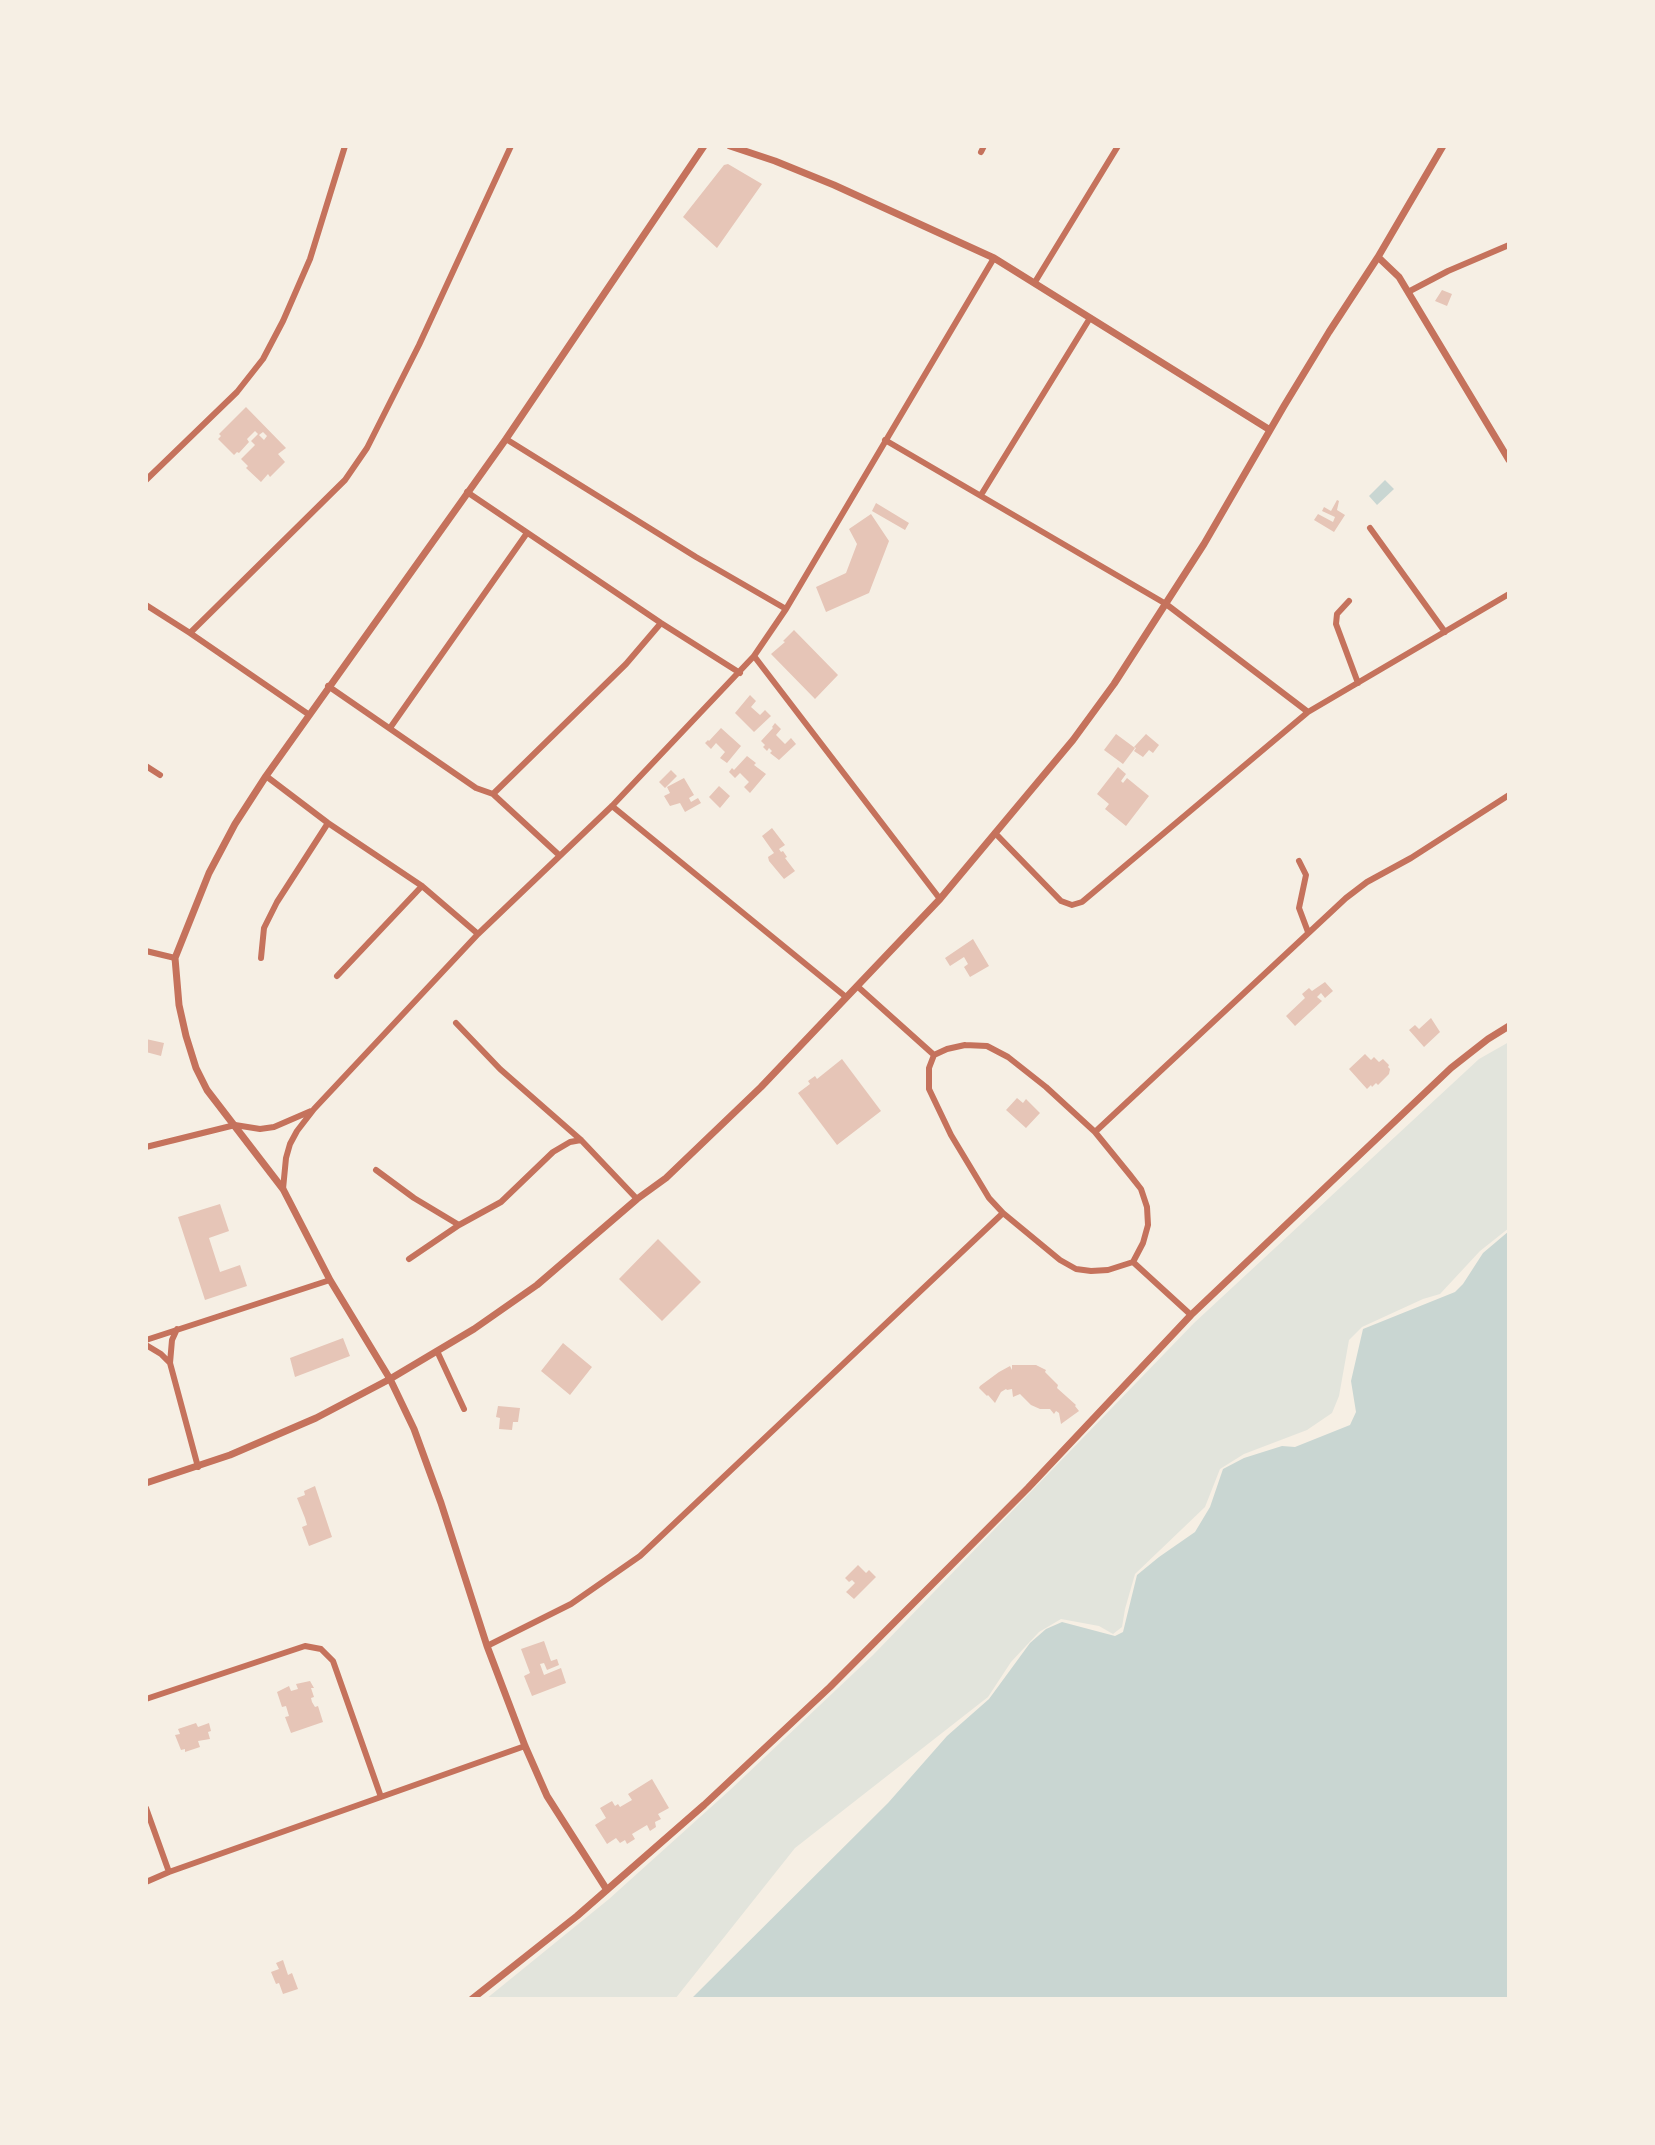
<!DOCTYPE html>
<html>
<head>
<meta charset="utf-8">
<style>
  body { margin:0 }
  #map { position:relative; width:1655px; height:2145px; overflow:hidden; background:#f6efe4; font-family:Lato,sans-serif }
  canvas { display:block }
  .frame { position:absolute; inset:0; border:148px solid #f6efe4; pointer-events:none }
</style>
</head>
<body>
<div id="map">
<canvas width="1655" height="2145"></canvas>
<div class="frame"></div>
</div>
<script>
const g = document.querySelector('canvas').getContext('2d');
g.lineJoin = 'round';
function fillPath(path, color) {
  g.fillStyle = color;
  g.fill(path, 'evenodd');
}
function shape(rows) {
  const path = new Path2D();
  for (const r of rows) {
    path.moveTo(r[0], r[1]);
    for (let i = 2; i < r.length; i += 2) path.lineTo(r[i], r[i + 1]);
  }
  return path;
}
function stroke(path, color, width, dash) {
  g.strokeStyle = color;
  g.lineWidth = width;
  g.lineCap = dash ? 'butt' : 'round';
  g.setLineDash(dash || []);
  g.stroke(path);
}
fillPath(shape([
  [1509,1042,1509,1228,1480,1251,1440,1294,1423,1299,1362,1327,1349,1340,1339,1396,1332,1413,1307,1430,1244,1454,1220,1469,1205,1507,1135,1574,1125,1609,1122,1627,1113,1634,1099,1626,1061,1619,1039,1632,1011,1662,988,1697,795,1848,675,1999,486,1999,609,1899,730,1790,873,1655,1194,1323,1479,1059]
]), '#e2e4dc');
fillPath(shape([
  [1385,480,1394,489,1377,505,1369,496],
  [1509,1231,1509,1999,691,1999,888,1803,947,1736,989,1699,1030,1643,1046,1629,1062,1622,1115,1636,1123,1632,1137,1575,1159,1557,1195,1532,1210,1507,1223,1469,1244,1458,1282,1446,1295,1447,1350,1425,1356,1412,1351,1381,1363,1329,1455,1292,1463,1284,1483,1253]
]), '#c9d6d2');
fillPath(shape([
  [728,164,762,184,717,248,683,217,724,165],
  [1442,290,1452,294,1447,306,1435,301],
  [246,407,286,448,278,454,285,462,270,477,268,474,261,482,246,468,248,466,241,459,255,445,251,441,258,434,264,440,267,436,263,432,259,435,255,431,247,439,249,442,239,453,237,452,234,455,218,439,221,436,219,434],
  [1337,500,1339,501,1337,510,1345,515,1334,532,1314,520,1318,514,1333,522,1335,517,1322,511,1324,507,1331,511],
  [876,503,909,523,905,530,872,511],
  [871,514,889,541,869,593,826,612,816,587,846,573,857,544,849,529],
  [794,630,838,675,815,699,771,654,785,642,783,641],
  [750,695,756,701,751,707,760,715,765,710,771,716,754,732,735,713],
  [775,723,781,729,776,735,785,744,791,738,796,744,779,760,770,753,772,751,769,748,767,751,763,747,765,745,761,741,773,728,772,727],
  [721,728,741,746,727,763,720,758,725,752,716,743,711,749,705,743,708,740,709,741],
  [1116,734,1135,748,1123,764,1104,750],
  [1146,734,1159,745,1153,753,1149,750,1143,757,1134,751,1136,748,1134,747],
  [747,756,756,763,754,765,766,774,750,793,744,787,749,782,740,773,735,778,729,772,732,768,734,770],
  [1118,767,1126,774,1121,781,1123,783,1127,778,1149,796,1126,826,1105,809,1109,804,1097,794],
  [671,770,677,776,665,788,659,782],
  [684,778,694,795,689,798,691,802,698,798,701,803,685,812,680,803,670,806,664,796,670,793,667,787],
  [719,786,730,796,720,808,709,797],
  [772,828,785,845,779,849,781,852,783,851,787,857,785,858,795,871,784,879,769,861,768,857,774,853,762,836],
  [973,939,989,966,970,977,964,967,968,964,964,957,950,966,945,958],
  [1325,982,1333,991,1325,998,1321,993,1317,997,1322,1001,1295,1026,1286,1016,1305,998,1302,994,1309,988,1312,991],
  [1431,1018,1440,1032,1424,1047,1409,1030,1415,1025,1419,1029],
  [146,1039,164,1043,161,1056,146,1052],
  [1365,1054,1371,1060,1374,1057,1379,1062,1383,1059,1389,1065,1388,1067,1390,1069,1389,1074,1378,1085,1376,1083,1372,1087,1371,1085,1367,1089,1349,1069],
  [842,1059,881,1111,837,1145,798,1093,810,1084,808,1081,815,1076,817,1079],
  [1017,1098,1023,1103,1026,1099,1040,1113,1026,1128,1006,1110],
  [220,1204,229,1231,209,1238,220,1272,240,1265,247,1286,205,1300,178,1217],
  [658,1239,701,1282,662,1321,619,1279],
  [343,1338,350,1356,295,1377,290,1358],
  [563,1343,592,1367,570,1395,541,1371],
  [1012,1365,1036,1365,1046,1370,1045,1372,1058,1385,1057,1388,1076,1405,1075,1406,1079,1411,1061,1424,1059,1413,1056,1411,1054,1414,1050,1409,1040,1409,1031,1405,1020,1394,1013,1397,1012,1389,1007,1390,1006,1389,1001,1392,995,1403,988,1395,987,1396,979,1388,980,1386,999,1372,1010,1366,1012,1370],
  [498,1406,520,1408,518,1422,513,1422,512,1430,499,1429,500,1418,496,1417],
  [315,1486,332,1537,309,1546,302,1527,307,1525,305,1518,297,1498,305,1495,304,1491],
  [858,1565,866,1573,869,1570,876,1577,854,1599,846,1592,855,1583,852,1580,849,1582,845,1578],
  [544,1641,551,1661,557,1659,559,1665,547,1670,544,1663,540,1664,544,1675,561,1668,566,1683,532,1696,524,1676,530,1673,521,1649],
  [310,1681,314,1688,311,1688,314,1697,311,1698,312,1702,315,1707,318,1706,323,1722,291,1733,285,1717,289,1716,286,1706,282,1707,277,1692,289,1686,291,1691,298,1689,296,1684],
  [196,1723,198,1727,209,1723,211,1731,208,1732,210,1739,198,1741,200,1747,185,1752,185,1749,181,1750,175,1735,180,1734,178,1729],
  [652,1779,669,1808,658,1814,661,1819,655,1822,656,1827,650,1831,647,1825,632,1834,635,1839,627,1844,625,1840,620,1843,616,1838,607,1844,595,1825,606,1818,600,1808,612,1801,615,1806,618,1804,620,1807,632,1800,628,1794],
  [283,1960,288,1975,292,1973,298,1989,283,1994,279,1983,276,1984,271,1972,279,1969,276,1963]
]), '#e6c5b7');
stroke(shape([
  [981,152,984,146],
  [1035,282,1118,146],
  [1408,292,1448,271,1509,245],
  [506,439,696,557,786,609],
  [885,440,1166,604,1308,712],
  [146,480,237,392,263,359,283,321,310,259,345,146],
  [467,492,661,623,740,673],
  [981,495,1090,318],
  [1370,528,1445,632],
  [1349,601,1337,614,1336,624,1358,683],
  [146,605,190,633,308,714],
  [190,633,345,480,367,448,419,345,511,146],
  [754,656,940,899],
  [328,686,476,788,493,794,559,855],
  [390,728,527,533],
  [146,766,160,775],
  [266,776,328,823,422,886,478,934],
  [493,794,626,664,661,623],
  [612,806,846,997],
  [995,833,1061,901,1072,905,1082,902,1308,712,1509,594],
  [1299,861,1306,875,1299,908,1308,932],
  [146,951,175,958],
  [261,958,264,928,277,902,328,823],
  [337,976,422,886],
  [857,986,934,1055],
  [456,1023,500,1069,581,1140,637,1199],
  [965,1045,987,1046,1008,1057,1046,1087,1095,1132,1130,1175,1141,1189,1147,1207,1148,1225,1143,1243,1133,1262,1108,1270,1091,1271,1076,1269,1060,1260,1003,1213,989,1198,951,1135,929,1089,929,1068,934,1055,947,1049,965,1045],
  [1095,1132,1346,898,1367,882,1411,858,1509,795],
  [146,1147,235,1125,260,1129,274,1127,311,1111],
  [376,1170,414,1198,459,1225],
  [283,1189,286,1158,290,1144,297,1131,314,1109,478,934,612,806,754,656,786,609,994,258],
  [409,1259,459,1225,501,1202,553,1152,570,1142,581,1140],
  [1133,1262,1191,1315],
  [177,1329,172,1340,170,1363,198,1467],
  [146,1340,330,1280],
  [146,1345,161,1354,170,1363],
  [437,1351,464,1409],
  [487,1646,571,1604,640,1556,1003,1213],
  [146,1699,305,1646,321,1649,333,1661,381,1797],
  [146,1808,169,1872],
  [146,1882,169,1872,525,1746]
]), '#c5725c', 6);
stroke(shape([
  [730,146,775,161,834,185,994,258,1270,430],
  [1378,257,1399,277,1509,460],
  [146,1483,230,1455,316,1418,390,1379,474,1329,537,1285,637,1199,666,1178,761,1087,940,899,1073,740,1114,684,1204,544,1284,406,1329,332,1378,257,1443,146],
  [607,1890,547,1796,525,1746,487,1646,441,1503,414,1429,390,1379,330,1280,283,1189,207,1090,196,1068,186,1036,179,1005,175,958,209,873,235,824,266,776,506,439,704,146],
  [472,1999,577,1916,704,1805,830,1687,1028,1488,1191,1315,1451,1068,1488,1039,1509,1026]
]), '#c5725c', 7);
</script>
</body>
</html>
